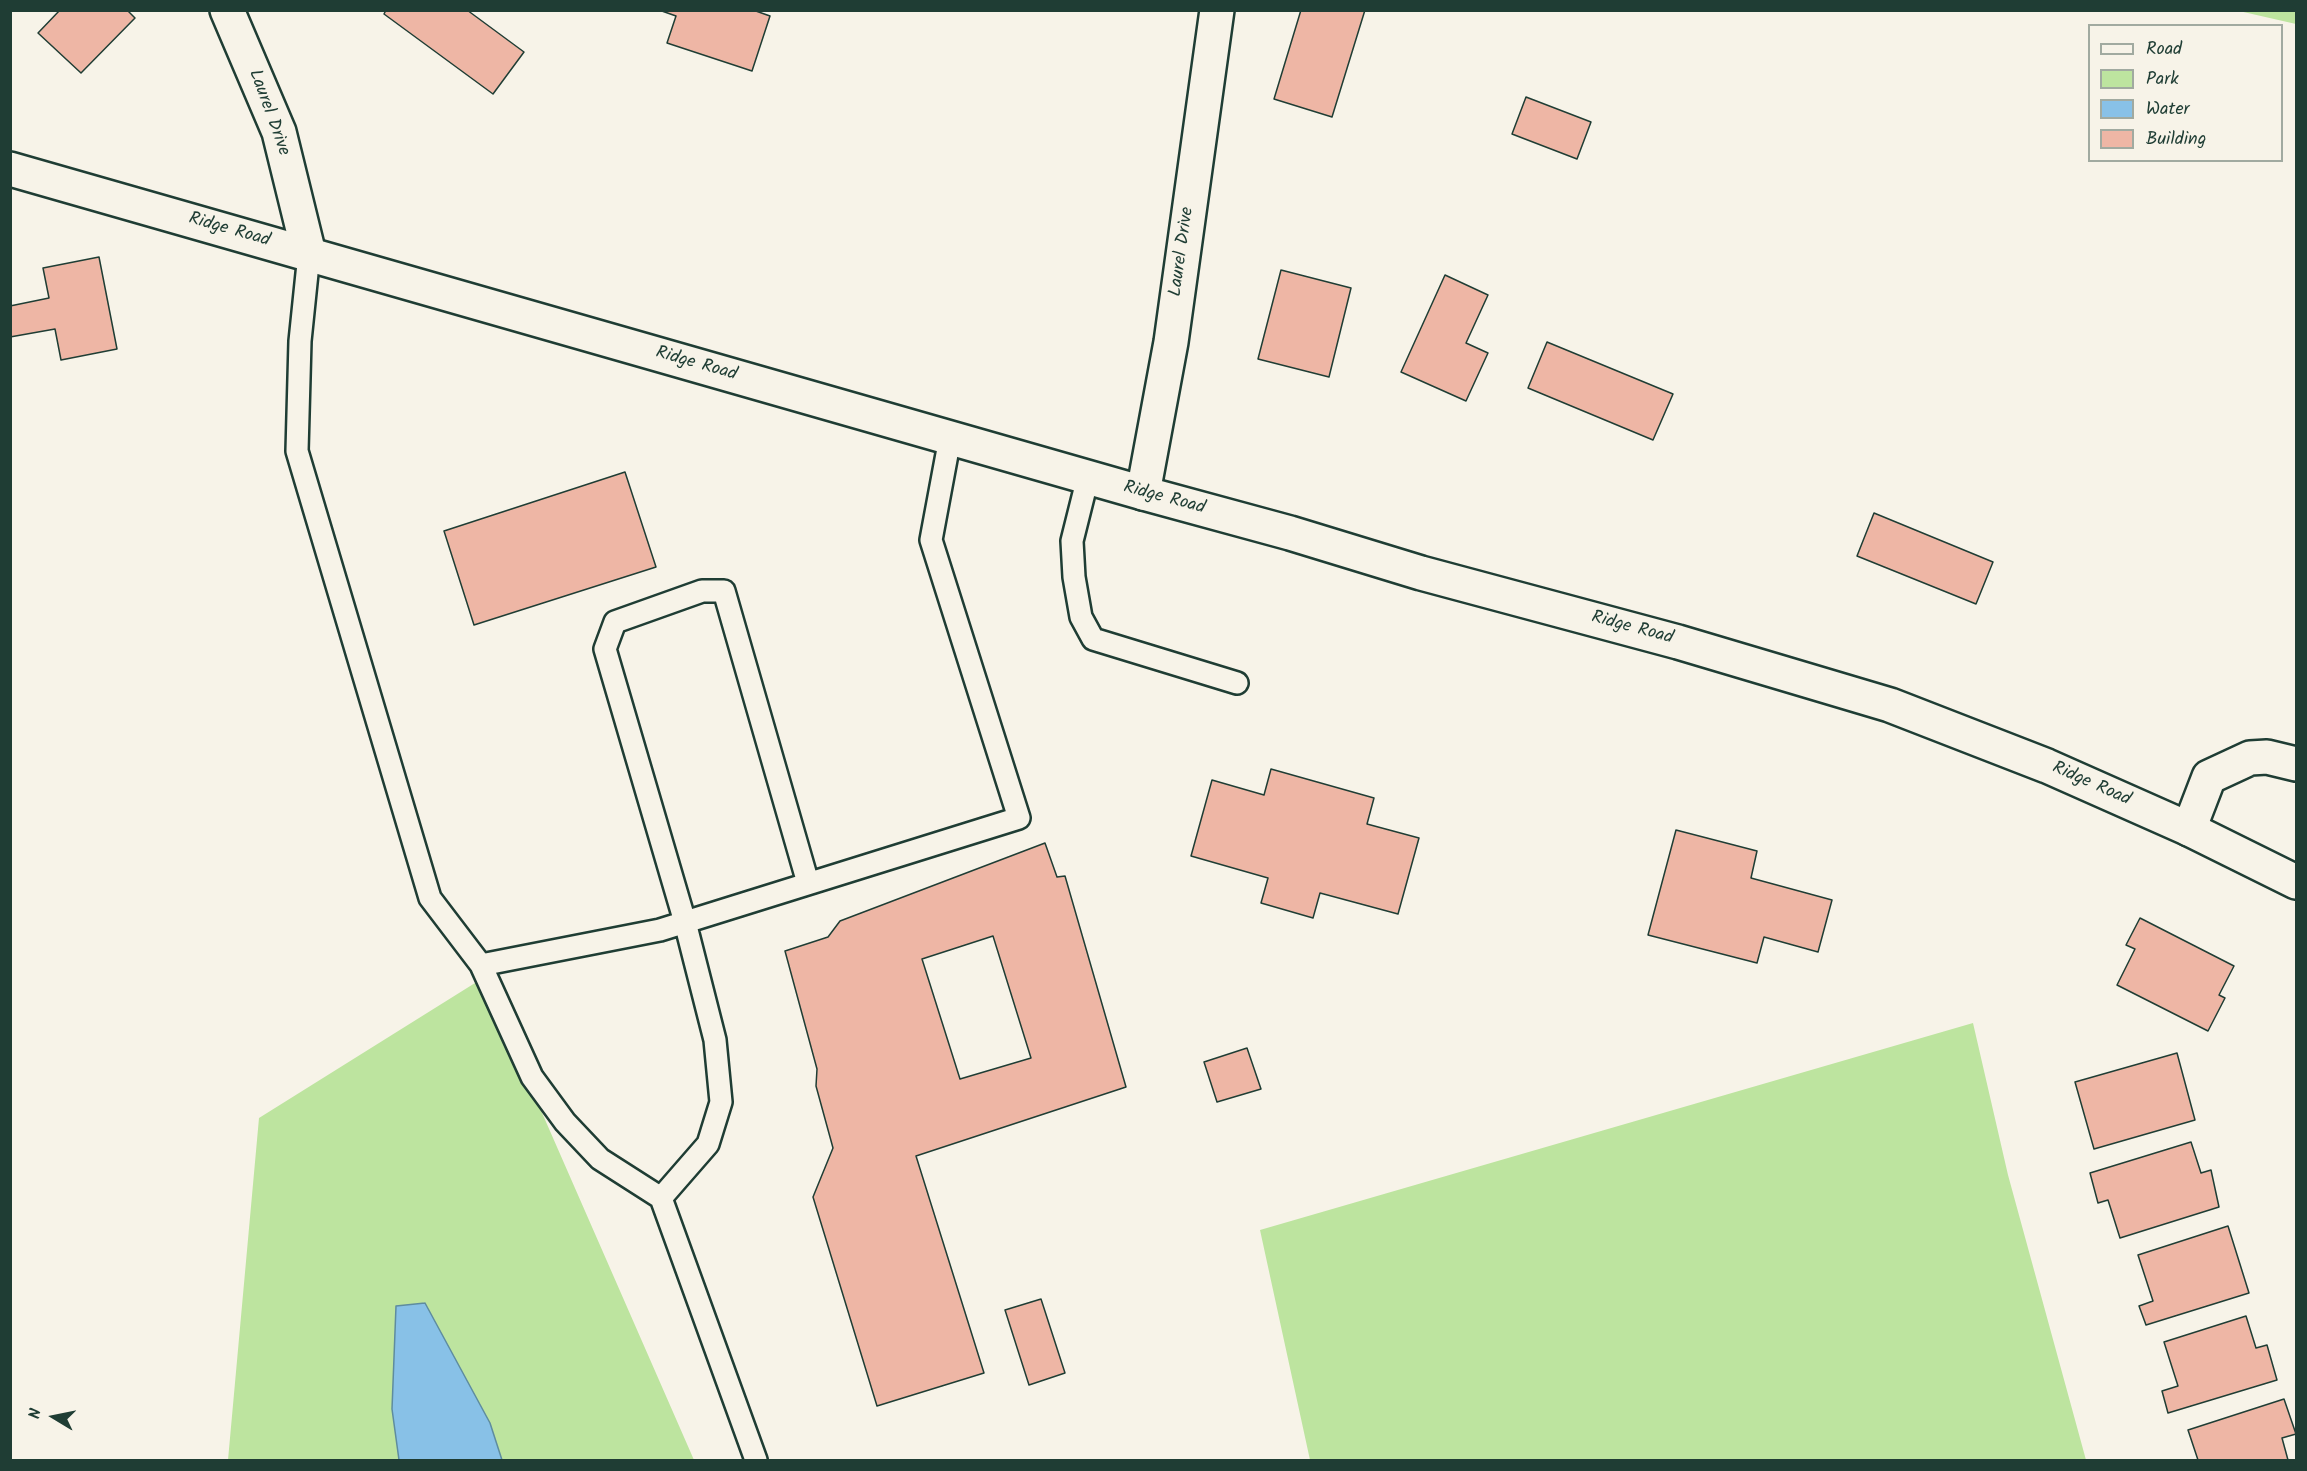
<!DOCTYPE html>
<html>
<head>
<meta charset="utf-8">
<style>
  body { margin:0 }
  #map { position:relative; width:2307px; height:1471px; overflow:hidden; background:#f7f3e8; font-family:Kalam,sans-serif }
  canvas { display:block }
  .frame { position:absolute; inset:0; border:12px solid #1f3d34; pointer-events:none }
  .legend { position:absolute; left:2088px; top:24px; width:195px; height:138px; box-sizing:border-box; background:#f7f3e8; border:2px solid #a1aaa0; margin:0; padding:8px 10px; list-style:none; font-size:18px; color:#1f3d34 }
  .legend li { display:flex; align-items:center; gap:12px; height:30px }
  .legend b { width:30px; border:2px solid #a1aaa0 }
  .north { position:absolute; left:24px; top:1387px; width:60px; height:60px; -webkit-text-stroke:4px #f7f3e8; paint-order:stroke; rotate:280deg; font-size:16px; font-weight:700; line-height:24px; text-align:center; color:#1f3d34 }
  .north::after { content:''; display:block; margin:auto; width:21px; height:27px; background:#1f3d34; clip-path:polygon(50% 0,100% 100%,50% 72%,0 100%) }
</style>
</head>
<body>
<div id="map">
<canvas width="2307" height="1471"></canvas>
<div class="frame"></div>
<ul class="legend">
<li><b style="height:8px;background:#f7f3e8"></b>Road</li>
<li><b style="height:16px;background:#bde49f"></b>Park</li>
<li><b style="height:16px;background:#88c1e7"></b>Water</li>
<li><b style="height:16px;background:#eeb6a5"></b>Building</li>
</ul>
<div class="north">N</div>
</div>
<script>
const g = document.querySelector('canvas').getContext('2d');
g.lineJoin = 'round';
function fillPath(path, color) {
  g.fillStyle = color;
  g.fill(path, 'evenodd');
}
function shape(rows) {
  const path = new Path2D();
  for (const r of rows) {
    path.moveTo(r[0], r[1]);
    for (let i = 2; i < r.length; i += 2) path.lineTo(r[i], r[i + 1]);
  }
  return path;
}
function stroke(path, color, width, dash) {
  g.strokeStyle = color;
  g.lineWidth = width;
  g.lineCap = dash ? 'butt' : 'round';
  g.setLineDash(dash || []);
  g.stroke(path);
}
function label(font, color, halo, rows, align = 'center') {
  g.font = font + ' Kalam,sans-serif';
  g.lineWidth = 5;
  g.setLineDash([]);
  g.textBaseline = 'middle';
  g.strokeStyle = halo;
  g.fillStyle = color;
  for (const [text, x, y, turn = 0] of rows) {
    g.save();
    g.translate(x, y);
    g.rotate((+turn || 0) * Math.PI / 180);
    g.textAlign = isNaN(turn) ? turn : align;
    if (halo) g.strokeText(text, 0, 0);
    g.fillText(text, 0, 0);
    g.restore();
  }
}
fillPath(shape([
  [2239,11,2296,11,2296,24],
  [483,978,694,1460,228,1460,259,1118],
  [1973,1023,2008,1175,2086,1460,1310,1460,1260,1230]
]), '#bde49f');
const water = shape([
  [425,1303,490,1423,502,1460,399,1460,392,1409,396,1306,425,1303]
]);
fillPath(water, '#88c1e7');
stroke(water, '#5e8c9f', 1.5);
const building = shape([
  [60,10,127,10,135,18,81,73,38,33,60,10],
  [386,10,467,10,524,52,493,94,384,14,386,10],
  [659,10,753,10,770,16,752,71,667,43,676,16,659,10],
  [1301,10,1365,10,1332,117,1274,99,1301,10],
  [1526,97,1591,122,1577,159,1512,134,1526,97],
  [99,257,117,349,61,360,55,329,10,337,10,306,49,298,43,268,99,257],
  [1281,270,1351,288,1329,377,1258,359,1281,270],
  [1445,275,1488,295,1466,343,1488,353,1466,401,1401,372,1445,275],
  [1547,342,1673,394,1653,440,1528,388,1547,342],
  [625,472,656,567,474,625,444,531,625,472],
  [1874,513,1993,562,1976,604,1857,556,1874,513],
  [1271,769,1374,798,1367,824,1419,838,1398,914,1320,893,1313,918,1261,903,1268,878,1191,856,1212,780,1264,795,1271,769],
  [1676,830,1757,851,1751,878,1832,900,1818,952,1764,937,1757,963,1648,935,1676,830],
  [1045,843,1057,877,1065,876,1126,1087,916,1156,984,1373,877,1406,813,1197,833,1148,816,1086,817,1069,785,951,828,937,840,921,1045,843],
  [993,936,1031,1058,960,1079,922,959,993,936],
  [2140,918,2234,966,2219,995,2225,998,2208,1031,2117,985,2135,949,2126,945,2140,918],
  [1247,1048,1261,1089,1217,1102,1204,1062,1247,1048],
  [2177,1053,2195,1120,2094,1149,2075,1082,2177,1053],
  [2191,1142,2201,1173,2211,1170,2219,1207,2120,1238,2108,1200,2098,1203,2090,1173,2191,1142],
  [2228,1226,2249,1293,2146,1325,2139,1306,2153,1301,2138,1255,2228,1226],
  [1041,1299,1065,1373,1029,1385,1005,1310,1041,1299],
  [2246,1316,2256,1348,2267,1345,2277,1380,2168,1413,2162,1391,2178,1386,2164,1342,2246,1316],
  [2284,1399,2296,1434,2282,1438,2288,1460,2198,1460,2188,1430,2284,1399]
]);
fillPath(building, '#eeb6a5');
stroke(building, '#1f3d34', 1.5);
const service = shape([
  [309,254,300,341,297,451,430,898,481,965,660,930,1019,818,931,540,950,438],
  [1088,477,1072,541,1074,577,1081,617,1093,639,1237,683],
  [481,965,532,1077,565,1122,600,1159,661,1198,756,1460],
  [661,1198,708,1144,721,1102,715,1040,685,922,605,649,615,622,702,591,724,591,808,883]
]);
const minor = shape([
  [227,10,279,132,309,254],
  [1143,493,1171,342,1217,10],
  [2189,829,2209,777,2250,758,2267,757,2296,764]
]);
const tertiary = shape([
  [10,169,1143,493,1290,533,1421,573,1678,642,1890,705,2047,766,2189,829,2296,882]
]);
stroke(service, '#1f3d34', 26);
stroke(minor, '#1f3d34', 38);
stroke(tertiary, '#1f3d34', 38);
stroke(service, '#f7f3e8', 21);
stroke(minor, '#f7f3e8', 33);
stroke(tertiary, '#f7f3e8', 33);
label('18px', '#1f3d34', '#f7f3e8', [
  ["Laurel Drive",268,113,70],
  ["Ridge Road",229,231,16],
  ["Laurel Drive",1183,252,-82],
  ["Ridge Road",696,365,16],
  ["Ridge Road",1164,499,15],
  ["Ridge Road",1632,629,15],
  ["Ridge Road",2091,785,24]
]);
</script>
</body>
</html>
